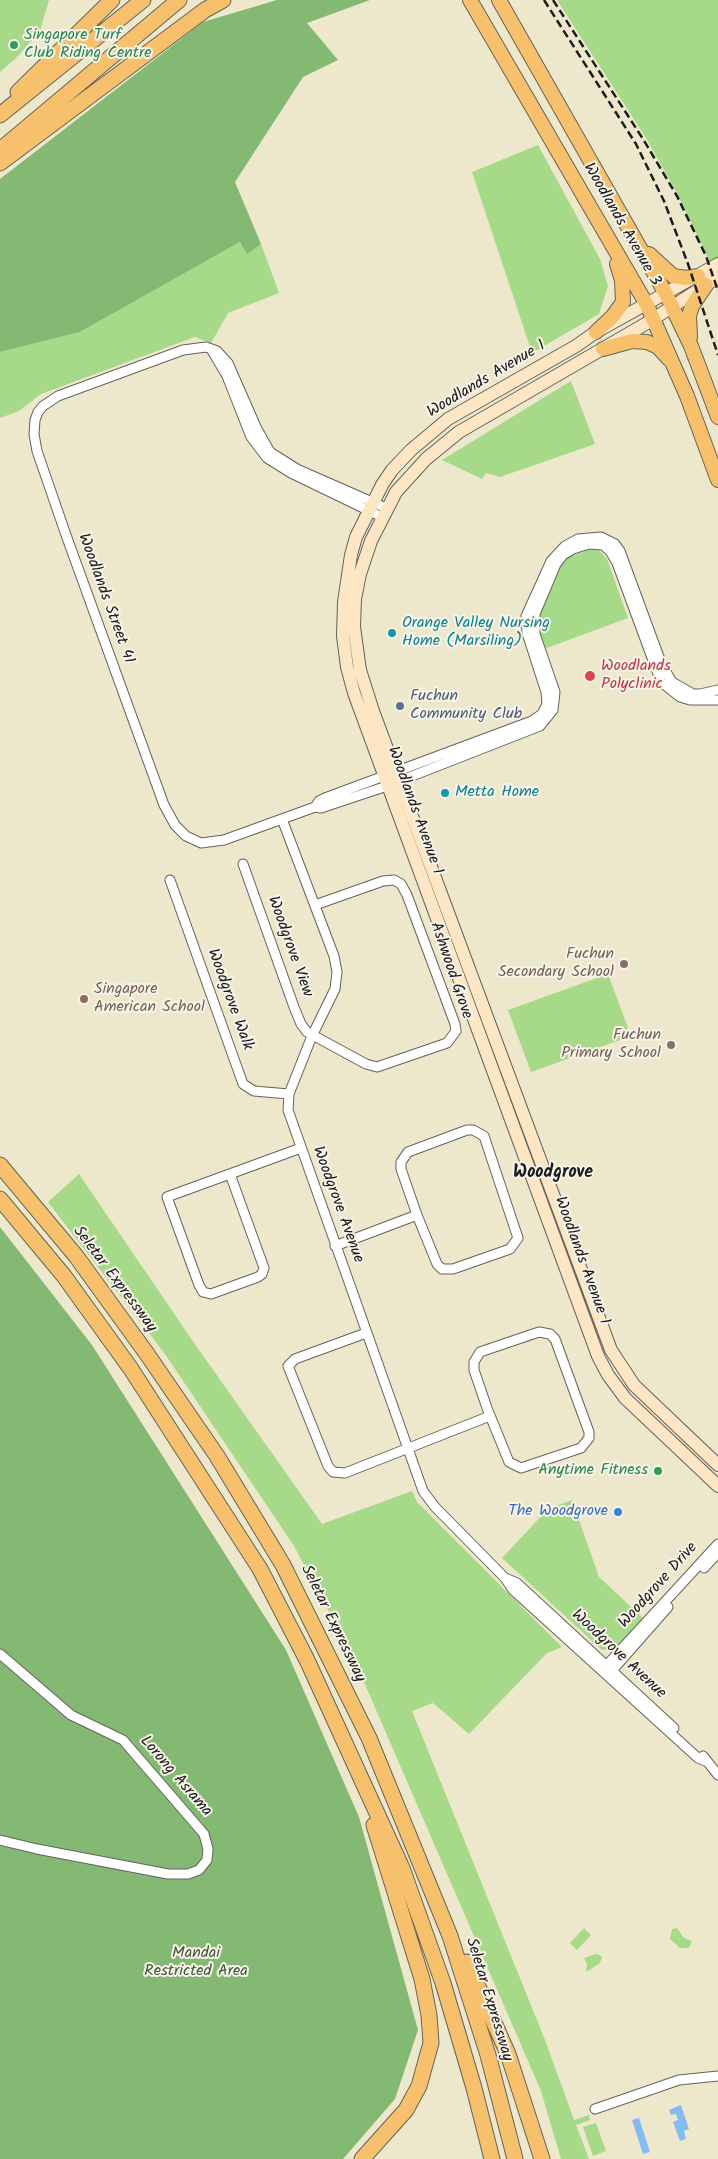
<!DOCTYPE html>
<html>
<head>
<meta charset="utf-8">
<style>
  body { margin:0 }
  canvas { display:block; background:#ede7cc }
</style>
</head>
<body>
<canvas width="718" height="2159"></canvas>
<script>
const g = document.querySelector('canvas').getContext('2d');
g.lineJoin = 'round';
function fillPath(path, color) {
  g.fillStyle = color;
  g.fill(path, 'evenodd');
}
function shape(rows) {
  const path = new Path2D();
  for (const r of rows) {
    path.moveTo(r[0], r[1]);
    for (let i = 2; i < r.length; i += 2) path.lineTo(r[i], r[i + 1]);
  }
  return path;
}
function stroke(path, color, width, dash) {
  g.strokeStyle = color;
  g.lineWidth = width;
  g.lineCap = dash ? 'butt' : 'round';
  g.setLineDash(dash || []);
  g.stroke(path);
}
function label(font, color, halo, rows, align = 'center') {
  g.font = font + ' Kalam,sans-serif';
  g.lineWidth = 4;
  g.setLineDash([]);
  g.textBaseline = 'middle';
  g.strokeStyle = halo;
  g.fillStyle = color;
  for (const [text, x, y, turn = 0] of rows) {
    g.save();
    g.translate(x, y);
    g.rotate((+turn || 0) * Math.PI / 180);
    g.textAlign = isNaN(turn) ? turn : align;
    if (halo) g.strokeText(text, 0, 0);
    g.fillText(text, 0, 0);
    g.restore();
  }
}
fillPath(shape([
  [0,0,49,0,40,31,15,59,0,72],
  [557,0,718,0,718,257,710,262,677,193,646,138],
  [538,145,600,259,608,286,599,314,532,353,472,172],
  [240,242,247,253,261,244,279,293,228,313,211,343,195,337,41,394,19,411,0,418,0,352,80,332],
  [571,381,595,444,500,477,486,473,482,479,442,460],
  [591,549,598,549,607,559,628,618,544,649,537,629,536,619,563,559],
  [608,974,631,1036,531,1072,508,1010],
  [79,1174,192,1340,322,1524,412,1491,417,1502,562,1647,547,1653,469,1734,433,1703,412,1711,545,2040,574,2120,589,2115,590,2120,576,2125,589,2159,561,2159,541,2091,354,1659,294,1546,165,1354,48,1202],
  [572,1500,599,1577,643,1618,613,1650,602,1650,502,1558,548,1509],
  [584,1928,591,1935,577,1950,570,1943],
  [677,1928,684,1938,692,1941,689,1948,680,1948,670,1939,672,1929],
  [596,1954,600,1955,602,1958,599,1964,586,1972,587,1964,584,1958],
  [596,2123,606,2151,593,2156,583,2127]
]), '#a6d988');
fillPath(shape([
  [277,0,370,0,307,23,338,60,303,77,235,182,261,244,247,254,240,242,80,332,0,352,0,179,203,22],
  [0,1227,92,1345,286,1650,359,1817,418,2030,395,2099,343,2159,0,2159]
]), '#84b974');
fillPath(shape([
  [681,2105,689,2129,684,2131,686,2139,680,2141,673,2122,678,2120,676,2114,671,2115,669,2110],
  [639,2118,650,2152,643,2154,632,2120]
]), '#82bcf3');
const street = shape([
  [211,349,227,376,251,437,267,458,291,473,382,517],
  [386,508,297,469,270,452,257,429,228,363,217,351,206,347,183,350,58,396,43,406,38,412,35,420,34,434,37,451,66,535,164,805,175,825,186,836,201,843,224,840,315,807,321,808,384,787,540,726,553,710,555,692,535,634,535,614,556,564,563,555,573,549,589,544,603,545,610,551,617,563,661,682,680,697,690,700,718,700],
  [315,807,319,801,325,798,532,721,542,714,547,704,546,692,527,633,526,616,551,561,565,546,578,539,601,537,615,544,620,551,662,665,672,682,693,694,700,694,718,690],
  [282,819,334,956,337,972,335,989,312,1036,289,1094,288,1110,423,1491,435,1507,505,1578,513,1590,698,1758,705,1761],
  [243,864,294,1007,301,1024,307,1032,366,1064,377,1067,447,1043,456,1031,455,1024,407,895,401,884,394,880,383,881,315,905],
  [170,880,243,1084,254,1091,289,1094],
  [467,1130,473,1130,484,1136,518,1238,510,1249,453,1269,442,1269,437,1264,417,1215,401,1169,401,1162,408,1152,467,1130],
  [230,1174,264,1268,262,1274,258,1277,211,1294,203,1292,199,1285,167,1197,175,1194,301,1148],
  [335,1246,417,1215],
  [539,1332,550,1334,555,1339,589,1432,589,1438,581,1448,521,1468,509,1462,487,1408,474,1370,474,1362,480,1352,539,1332],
  [366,1333,295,1359,288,1366,328,1466,333,1472,345,1473,490,1416],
  [704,1568,718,1553],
  [505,1578,517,1583,674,1728],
  [0,1654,71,1715,123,1740,204,1834,208,1849,207,1860,199,1870,188,1874,168,1874,37,1849,0,1840],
  [605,1667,718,1544],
  [609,1674,668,1607],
  [703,1756,718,1775],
  [595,2109,679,2080,718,2076]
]);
const secondary = shape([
  [718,264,596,332,576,346,448,419,411,450,392,470,382,485,356,537,351,555,344,602,343,636,347,667,354,693,598,1356,608,1375,625,1398,718,1486],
  [718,277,647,323,459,432,426,459,396,492,371,541,360,574,355,599,354,627,360,670,373,711,611,1350,634,1385,718,1465]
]);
const primary = shape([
  [470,0,647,305,687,396,718,480],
  [499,0,666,294,691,346,718,417],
  [649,254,673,276,686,278,698,276],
  [596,332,613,316,623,302,622,280,617,264],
  [690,337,689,316,692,306,706,285],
  [603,349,632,341,647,342,658,347,669,359]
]);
const highway = shape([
  [18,92,112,0],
  [0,115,143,0],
  [0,150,179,0],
  [0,163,205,10,223,0],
  [0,1165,76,1256,147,1354,217,1456,283,1565,369,1738,450,1936,488,2055,515,2159],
  [0,1199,64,1276,131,1369,260,1569,307,1660,402,1868,443,1983,474,2088,492,2159],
  [467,1962,508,2054,542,2159],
  [362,2159,406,2110,419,2086,431,2043,429,2015,422,1979,374,1825]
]);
stroke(street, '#65635a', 11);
stroke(secondary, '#65635a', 14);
stroke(primary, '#65635a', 16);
stroke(highway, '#65635a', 17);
stroke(street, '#fff', 9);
stroke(secondary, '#fce6c4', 12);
stroke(primary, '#f7c06c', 14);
stroke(highway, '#f7c06c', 15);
stroke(shape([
  [544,0,636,144,664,201,688,264,718,355],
  [553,0,643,139,677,196,706,256,718,291]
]), '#1c1c1c', 2.5, [8, 4]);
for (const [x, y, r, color] of [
  [14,45,5,"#2e9e5b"],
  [392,633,5,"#0f9aa8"],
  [590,676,6,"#e0444e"],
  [400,706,5,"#5c6f8a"],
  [445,793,5,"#0f9aa8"],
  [624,964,5,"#8d6e63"],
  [84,999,5,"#8d6e63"],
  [671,1045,5,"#8d6e63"],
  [658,1471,5,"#2e9e5b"],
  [618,1512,5,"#3f7fe0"]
]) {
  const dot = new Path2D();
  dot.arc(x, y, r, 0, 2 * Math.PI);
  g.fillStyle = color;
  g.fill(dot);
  stroke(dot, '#f7f3e8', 2);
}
label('16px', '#27864d', '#f7f3e8', [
  ["Singapore Turf",24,36],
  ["Club Riding Centre",24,54],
  ["Anytime Fitness",648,1471,"right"]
], 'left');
label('16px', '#1c1c1c', '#f7f3e8', [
  ["Woodlands Avenue 3",621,225,60],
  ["Woodlands Avenue 1",487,380,-31],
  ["Woodlands Street 41",105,599,70],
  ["Woodlands Avenue 1",414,811,70],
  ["Woodgrove View",289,947,70],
  ["Ashwood Grove",450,971,71],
  ["Woodgrove Walk",229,1000,70],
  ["Woodgrove Avenue",337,1205,70],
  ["Woodlands Avenue 1",581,1261,70],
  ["Seletar Expressway",114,1280,53],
  ["Woodgrove Drive",659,1586,-48],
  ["Seletar Expressway",332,1624,64],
  ["Woodgrove Avenue",618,1655,43],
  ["Lorong Asrama",175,1777,49],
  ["Seletar Expressway",488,2000,73]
]);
label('16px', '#0d838f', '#f7f3e8', [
  ["Orange Valley Nursing",402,624],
  ["Home (Marsiling)",402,642],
  ["Metta Home",455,793]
], 'left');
label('16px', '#be3a42', '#f7f3e8', [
  ["Woodlands",601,667],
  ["Polyclinic",601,685]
], 'left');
label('16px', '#4e5e75', '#f7f3e8', [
  ["Fuchun",410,697],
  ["Community Club",410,715]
], 'left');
label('16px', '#785e54', '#f7f3e8', [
  ["Fuchun",614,955],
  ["Secondary School",614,973],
  ["Singapore",94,990,"left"],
  ["American School",94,1008,"left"],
  ["Fuchun",661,1036],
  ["Primary School",661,1054]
], 'right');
label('16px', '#366cbe', '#f7f3e8', [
  ["The Woodgrove",608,1512]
], 'right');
label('16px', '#45553c', '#f7f3e8', [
  ["Mandai",196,1954],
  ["Restricted Area",196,1972]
]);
label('bold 18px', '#1c1c1c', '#f7f3e8', [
  ["Woodgrove",553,1174]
]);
</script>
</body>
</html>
